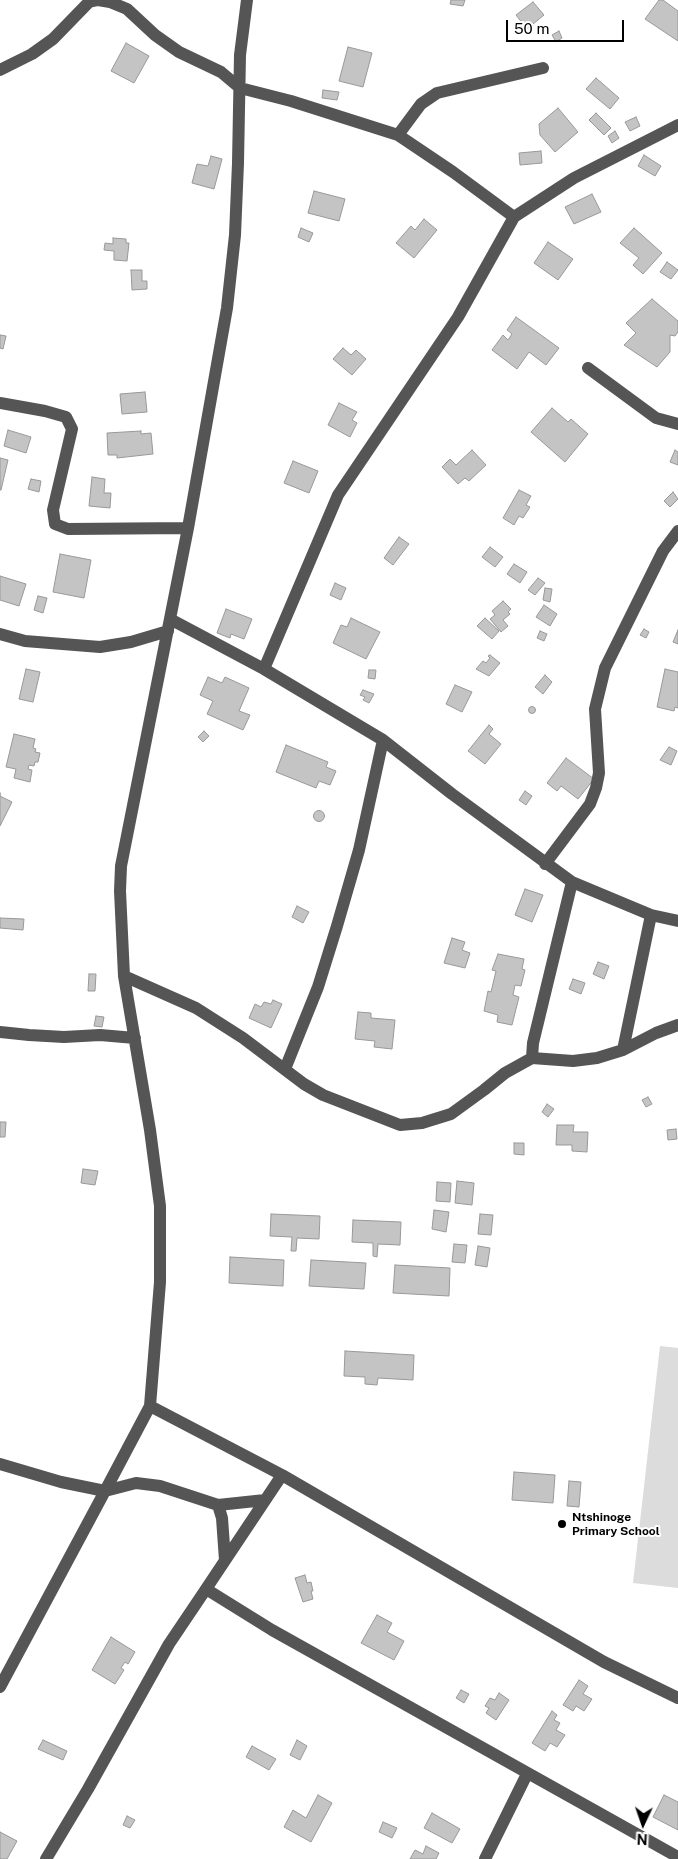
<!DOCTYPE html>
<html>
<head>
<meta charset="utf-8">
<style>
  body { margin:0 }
  #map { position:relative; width:678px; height:1859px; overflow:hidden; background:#fff; font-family:"Public Sans",sans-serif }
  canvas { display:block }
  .north { position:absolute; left:618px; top:1799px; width:50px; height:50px; -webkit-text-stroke:4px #fff; paint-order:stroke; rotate:183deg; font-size:14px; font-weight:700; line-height:20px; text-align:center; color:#000 }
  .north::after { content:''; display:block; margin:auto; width:18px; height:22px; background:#000; clip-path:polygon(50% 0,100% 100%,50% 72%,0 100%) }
  .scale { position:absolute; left:506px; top:20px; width:118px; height:22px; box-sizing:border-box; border:2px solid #000; border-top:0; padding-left:6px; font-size:15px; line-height:18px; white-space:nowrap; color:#000; -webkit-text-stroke:4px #fff; paint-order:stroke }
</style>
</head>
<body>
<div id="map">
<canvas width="678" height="1859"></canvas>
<div class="north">N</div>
<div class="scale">50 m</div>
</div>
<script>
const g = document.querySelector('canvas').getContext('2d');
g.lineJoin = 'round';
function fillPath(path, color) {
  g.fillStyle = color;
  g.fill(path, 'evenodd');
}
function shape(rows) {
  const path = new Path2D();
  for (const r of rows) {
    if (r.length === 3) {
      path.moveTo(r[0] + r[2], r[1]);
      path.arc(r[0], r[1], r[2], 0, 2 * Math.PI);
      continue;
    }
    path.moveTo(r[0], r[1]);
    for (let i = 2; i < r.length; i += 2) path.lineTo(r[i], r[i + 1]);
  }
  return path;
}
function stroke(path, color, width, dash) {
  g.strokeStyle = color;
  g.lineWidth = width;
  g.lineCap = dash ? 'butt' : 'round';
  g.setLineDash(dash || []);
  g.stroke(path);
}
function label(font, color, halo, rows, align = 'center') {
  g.font = font + ' "Public Sans",sans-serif';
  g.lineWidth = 4;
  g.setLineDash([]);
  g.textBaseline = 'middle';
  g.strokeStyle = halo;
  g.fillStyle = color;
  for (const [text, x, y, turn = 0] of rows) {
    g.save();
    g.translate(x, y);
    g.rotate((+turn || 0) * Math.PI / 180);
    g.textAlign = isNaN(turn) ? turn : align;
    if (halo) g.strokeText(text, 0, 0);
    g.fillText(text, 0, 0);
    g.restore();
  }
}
fillPath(shape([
  [660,1346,678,1348,678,1588,633,1583]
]), '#dcdcdc');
const building = shape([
  [451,0,465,0,463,6,450,4,451,0],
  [659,0,663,0,678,11,678,41,645,19,659,0],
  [533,2,544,15,527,29,516,15,533,2],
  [559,31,562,38,556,42,552,35,559,31],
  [126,43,149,56,134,83,111,71,126,43],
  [348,47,372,53,363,87,339,81,348,47],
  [596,78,619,98,610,109,586,89,596,78],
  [323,90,339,92,337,100,322,98,323,90],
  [558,108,578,132,555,152,540,135,539,124,558,108],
  [596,113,611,128,604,135,589,120,596,113],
  [636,117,640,126,630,131,625,122,636,117],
  [615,131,619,138,612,143,608,136,615,131],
  [541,151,542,163,520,165,519,153,541,151],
  [644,155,661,166,655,176,638,166,644,155],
  [211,156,222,159,214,189,192,183,197,164,208,166,211,156],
  [314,191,345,199,339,221,308,213,314,191],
  [592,194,601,212,574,224,565,207,592,194],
  [424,219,437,230,414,258,396,243,411,226,415,230,424,219],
  [301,228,313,233,309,242,298,237,301,228],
  [634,228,662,253,643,274,633,265,639,258,620,243,634,228],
  [113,238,126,239,126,243,129,243,127,261,114,260,114,251,104,250,105,243,113,244,113,238],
  [548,242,573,259,558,280,534,263,548,242],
  [667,262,678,270,671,279,660,272,667,262],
  [131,270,142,270,142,281,147,281,147,289,132,290,131,270],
  [652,299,678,321,678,332,675,336,670,335,670,352,657,367,624,345,636,333,626,323,652,299],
  [516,317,559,348,546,365,529,352,517,369,492,350,503,335,508,340,512,334,507,330,516,317],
  [0,335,6,336,3,349,0,348,0,335],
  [343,348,351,355,356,350,366,359,352,375,333,359,343,348],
  [145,392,147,412,122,414,120,394,145,392],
  [339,403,357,412,352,420,357,423,350,437,328,425,339,403],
  [552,408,568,422,571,419,588,434,565,462,531,432,552,408],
  [8,430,31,437,26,453,4,446,8,430],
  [141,431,141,434,151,433,153,454,117,458,117,455,108,455,107,433,141,431],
  [472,450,486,465,469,481,465,478,458,484,442,467,450,459,456,465,472,450],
  [675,450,678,452,678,465,670,462,675,450],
  [0,458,8,460,1,490,0,490,0,458],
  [293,461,318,471,309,493,284,483,293,461],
  [92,477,105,479,104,493,111,493,110,508,89,506,92,477],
  [31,479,41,481,39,492,28,489,31,479],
  [519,490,531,496,526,505,530,507,523,518,519,516,514,525,503,518,519,490],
  [673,492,678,499,670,507,664,501,673,492],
  [399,537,409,544,393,565,384,558,399,537],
  [490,547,503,557,495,567,482,557,490,547],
  [60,554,91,560,84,598,53,592,60,554],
  [514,564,527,572,520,583,507,574,514,564],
  [0,576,26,584,19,606,0,600,0,576],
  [538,578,545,583,535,595,528,590,538,578],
  [335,583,346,588,341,600,330,595,335,583],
  [545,588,552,589,550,602,543,600,545,588],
  [38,596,47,598,43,613,34,610,38,596],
  [503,601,511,609,508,612,510,614,503,620,508,626,501,632,490,619,495,615,492,611,503,601],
  [544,605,557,614,550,626,536,617,544,605],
  [226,609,252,619,244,639,231,634,230,638,217,633,226,609],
  [351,618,380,632,366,659,333,643,341,625,347,627,351,618],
  [485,618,499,631,492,639,477,626,485,618],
  [644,629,649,632,646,638,640,635,644,629],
  [678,630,678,644,673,642,678,630],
  [540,631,547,634,544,641,537,638,540,631],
  [490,655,500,663,489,676,476,669,483,661,486,663,490,658,488,656,490,655],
  [26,669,40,672,33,702,19,699,26,669],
  [665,669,678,672,678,708,675,707,674,711,657,707,665,669],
  [369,670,376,670,375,679,368,678,369,670],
  [545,675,552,682,543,694,535,687,545,675],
  [208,677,222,683,225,677,249,688,239,711,250,715,243,730,207,714,213,701,200,695,208,677],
  [455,685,472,692,462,712,446,704,455,685],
  [363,690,374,694,369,703,363,700,365,697,360,695,363,690],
  [532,710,3.5],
  [489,725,493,729,489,734,501,744,485,764,468,751,489,725],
  [204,731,209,736,203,742,198,737,204,731],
  [14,734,35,739,33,748,36,749,35,752,40,753,38,762,35,762,34,766,29,765,28,769,32,770,30,782,14,778,16,769,6,767,14,734],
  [286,745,328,762,326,767,336,771,330,785,319,781,316,788,276,772,286,745],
  [669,747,677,751,671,765,660,760,669,747],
  [566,758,594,779,578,799,561,786,557,791,547,783,566,758],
  [525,791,532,796,526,805,519,800,525,791],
  [0,793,0,796,12,802,0,826,0,793],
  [319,816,5.5],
  [525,889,543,895,532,922,515,915,525,889],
  [297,906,309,912,303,923,292,917,297,906],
  [0,918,24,919,23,930,0,928,0,918],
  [452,938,465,942,462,950,470,953,465,968,444,963,452,938],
  [498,954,524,959,522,969,525,970,521,986,515,985,513,995,519,997,512,1025,497,1022,498,1015,484,1011,488,991,491,992,496,971,492,970,498,954],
  [598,962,609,966,604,979,593,974,598,962],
  [89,974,96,974,95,991,88,991,89,974],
  [573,979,585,983,581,994,569,989,573,979],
  [273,1000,282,1004,271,1028,249,1018,255,1004,261,1007,264,1002,271,1004,273,1000],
  [358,1012,371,1013,371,1018,395,1020,392,1049,374,1047,375,1041,355,1039,358,1012],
  [96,1016,104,1017,102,1027,94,1026,96,1016],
  [648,1097,652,1104,646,1107,642,1100,648,1097],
  [547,1104,554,1109,548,1117,542,1112,547,1104],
  [0,1122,6,1122,5,1137,0,1137,0,1122],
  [557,1125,574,1125,573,1132,588,1132,587,1152,572,1151,572,1145,556,1145,557,1125],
  [676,1129,677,1139,668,1140,667,1130,676,1129],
  [514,1143,524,1143,524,1155,514,1154,514,1143],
  [83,1169,98,1171,95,1185,81,1183,83,1169],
  [457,1181,474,1183,472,1205,455,1203,457,1181],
  [437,1182,451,1183,450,1202,436,1201,437,1182],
  [434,1210,449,1212,446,1232,432,1229,434,1210],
  [271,1214,320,1216,319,1239,297,1238,296,1251,291,1251,292,1237,270,1236,271,1214],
  [480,1214,493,1215,491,1235,478,1234,480,1214],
  [353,1220,401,1222,400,1245,378,1244,377,1257,373,1256,373,1243,352,1242,353,1220],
  [454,1244,467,1245,465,1263,452,1262,454,1244],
  [478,1246,490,1248,487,1267,475,1265,478,1246],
  [230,1257,284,1260,283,1286,229,1283,230,1257],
  [311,1260,366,1263,364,1289,309,1286,311,1260],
  [395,1265,450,1268,449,1296,393,1293,395,1265],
  [345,1351,414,1355,413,1380,378,1378,377,1385,365,1384,365,1377,344,1376,345,1351],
  [514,1472,555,1475,553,1503,512,1500,514,1472],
  [569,1481,581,1482,579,1507,567,1506,569,1481],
  [305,1575,307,1583,311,1582,313,1591,311,1591,313,1599,303,1602,295,1578,305,1575],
  [377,1615,392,1623,387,1632,404,1641,394,1660,361,1643,377,1615],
  [111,1637,135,1652,128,1664,125,1662,121,1668,124,1670,115,1684,92,1670,111,1637],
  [579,1680,588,1686,583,1694,592,1699,584,1711,576,1706,573,1711,563,1705,579,1680],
  [461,1690,469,1694,464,1703,456,1698,461,1690],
  [499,1693,509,1700,496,1720,486,1713,489,1708,485,1706,490,1698,495,1700,499,1693],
  [552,1711,557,1715,554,1720,560,1723,556,1730,565,1735,557,1747,550,1743,545,1751,532,1743,552,1711],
  [43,1740,67,1751,63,1760,38,1749,43,1740],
  [297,1740,307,1746,300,1760,290,1755,297,1740],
  [252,1746,276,1759,269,1770,246,1757,252,1746],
  [318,1795,332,1803,311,1842,284,1827,293,1810,306,1818,318,1795],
  [664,1795,678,1802,678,1830,653,1817,664,1795],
  [432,1813,460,1829,452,1843,424,1828,432,1813],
  [127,1816,135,1820,130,1828,123,1825,127,1816],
  [383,1822,397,1828,392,1838,379,1832,383,1822],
  [0,1832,17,1841,7,1859,0,1859,0,1832],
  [426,1846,439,1853,436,1859,410,1859,415,1850,423,1854,426,1846]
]);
fillPath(building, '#c4c4c4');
stroke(building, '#999', 1);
stroke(shape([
  [0,70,32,54,53,39,89,2,98,0,110,2,127,9,155,35,179,52,221,72,240,88,291,101,398,135,453,172,514,217],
  [398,135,421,104,437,93,543,68],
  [588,368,656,418,678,424],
  [0,403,45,411,66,417,72,429,53,510,55,524,68,529,188,528],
  [170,619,264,669,338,495,458,317,514,217,574,178,678,125],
  [0,634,25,641,100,647,131,642,168,631],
  [264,669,383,740,452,794,572,882,651,915,678,921],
  [545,864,590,804,596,788,599,773,595,709,605,668,663,551,678,531],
  [124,976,196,1008,243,1038,304,1084,323,1095,400,1125,422,1123,451,1114,484,1090,505,1073,532,1058,533,1043,572,882],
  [0,1032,29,1035,64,1037,100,1035,135,1038],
  [623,1050,651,915],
  [532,1058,573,1061,597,1058,623,1050,656,1033,678,1025],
  [285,1069,318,987,337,926,359,850,383,740],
  [150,1406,282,1475,604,1662,678,1698],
  [0,1464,61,1482,105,1491,150,1406,160,1282,160,1206,150,1130,124,976,120,891,121,866,188,528,227,308,235,235,238,163,240,55,247,0],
  [282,1475,206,1589,272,1630,678,1857],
  [218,1505,222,1518,225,1560],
  [0,1687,105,1491,136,1483,160,1486,218,1505,265,1500],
  [46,1859,88,1789,169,1644,206,1589],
  [485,1859,527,1774]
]), '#555', 12);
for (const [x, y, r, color] of [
  [562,1524,5,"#000"]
]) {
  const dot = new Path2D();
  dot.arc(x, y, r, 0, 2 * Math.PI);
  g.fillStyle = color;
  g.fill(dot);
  stroke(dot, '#fff', 2);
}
label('bold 12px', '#000', '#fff', [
  ["Ntshinoge",572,1517],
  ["Primary School",572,1531]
], 'left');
</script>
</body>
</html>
